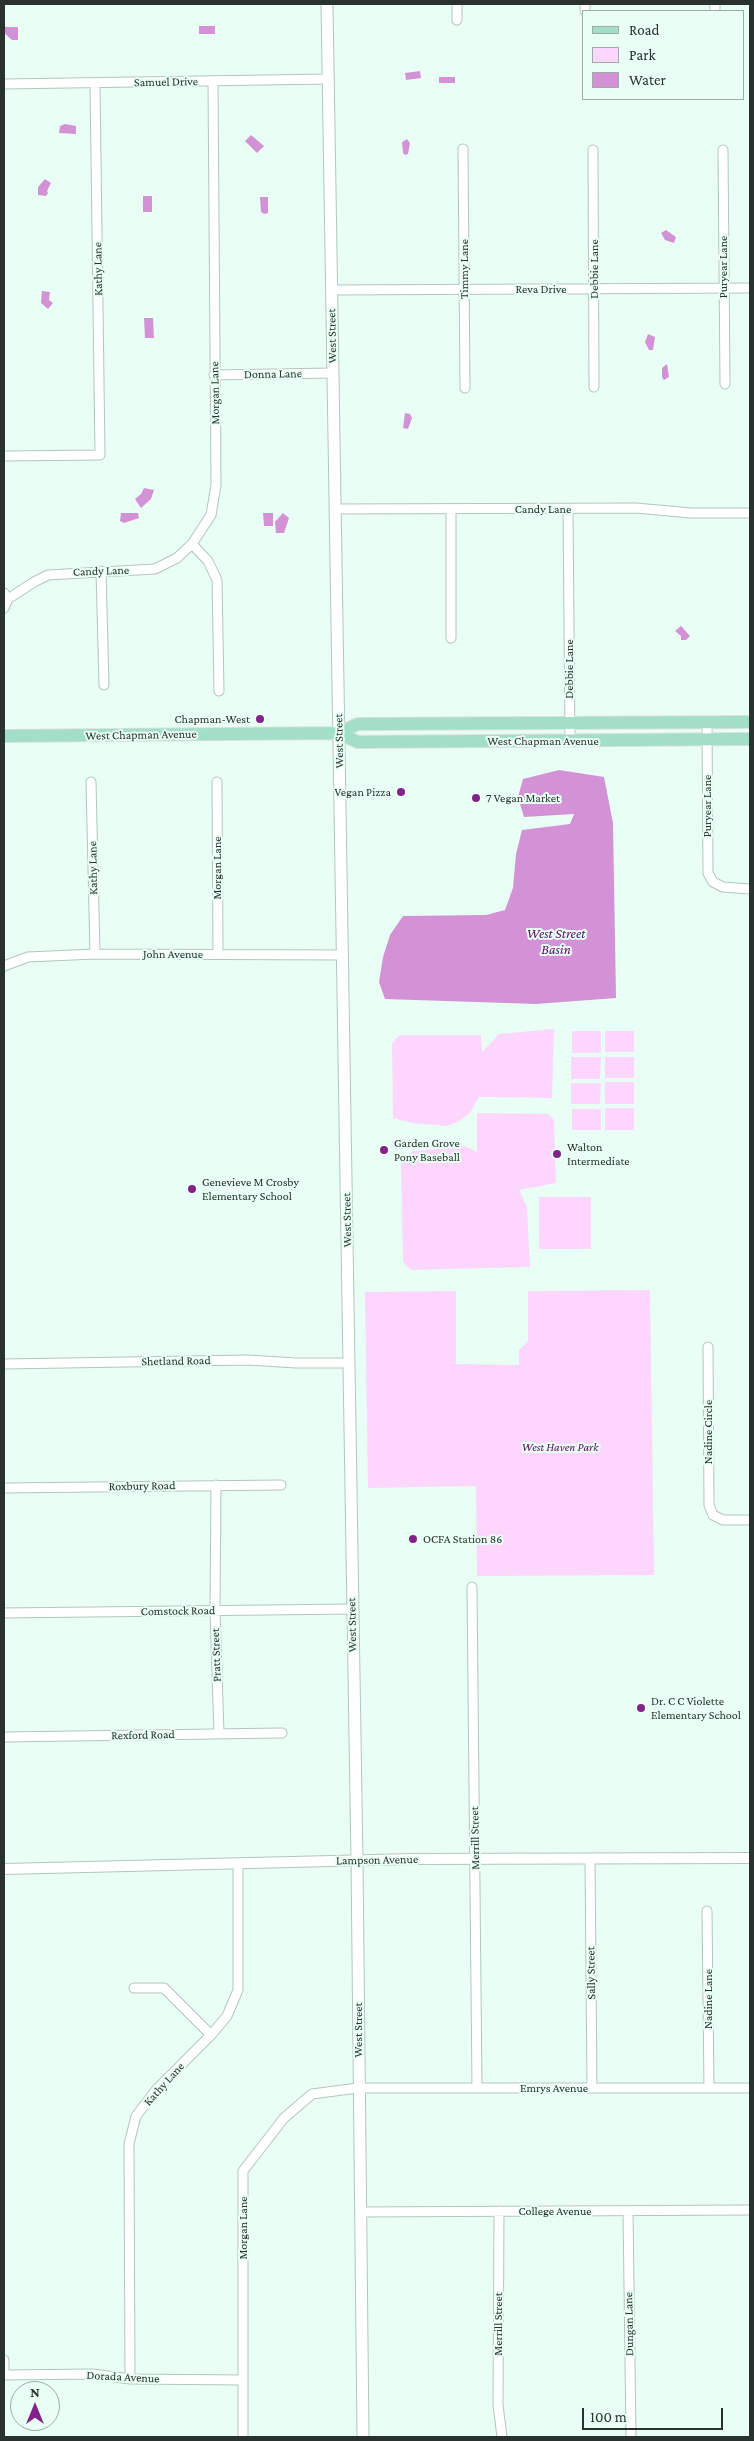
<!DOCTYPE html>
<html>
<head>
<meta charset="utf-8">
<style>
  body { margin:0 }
  #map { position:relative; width:754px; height:2441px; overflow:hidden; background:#e9fef4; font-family:"Crimson Pro",serif }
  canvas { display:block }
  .frame { position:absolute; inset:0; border:5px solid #29322e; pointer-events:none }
  .legend { position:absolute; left:582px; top:10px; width:162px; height:90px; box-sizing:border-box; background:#e9fef4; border:1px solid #9caca5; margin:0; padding:6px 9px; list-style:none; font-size:15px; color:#29322e }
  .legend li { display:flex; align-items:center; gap:10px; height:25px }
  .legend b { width:25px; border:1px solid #9caca5 }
  .north { position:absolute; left:10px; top:2381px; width:50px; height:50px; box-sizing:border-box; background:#e9fef4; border:1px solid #9caca5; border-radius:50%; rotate:0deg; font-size:14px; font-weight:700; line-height:20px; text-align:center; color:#29322e }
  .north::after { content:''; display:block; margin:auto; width:18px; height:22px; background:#84228b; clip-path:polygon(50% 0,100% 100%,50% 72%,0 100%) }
  .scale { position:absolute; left:582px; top:2408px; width:141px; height:22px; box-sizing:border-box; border:2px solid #29322e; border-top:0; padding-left:6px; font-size:15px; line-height:18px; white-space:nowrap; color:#29322e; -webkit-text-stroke:4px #e9fef4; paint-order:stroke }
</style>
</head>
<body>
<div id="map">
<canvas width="754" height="2441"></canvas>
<div class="frame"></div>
<ul class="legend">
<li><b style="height:6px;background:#a1dfc7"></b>Road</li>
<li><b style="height:14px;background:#fdd6fe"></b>Park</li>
<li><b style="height:14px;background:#d392d6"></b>Water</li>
</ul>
<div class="north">N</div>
<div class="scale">100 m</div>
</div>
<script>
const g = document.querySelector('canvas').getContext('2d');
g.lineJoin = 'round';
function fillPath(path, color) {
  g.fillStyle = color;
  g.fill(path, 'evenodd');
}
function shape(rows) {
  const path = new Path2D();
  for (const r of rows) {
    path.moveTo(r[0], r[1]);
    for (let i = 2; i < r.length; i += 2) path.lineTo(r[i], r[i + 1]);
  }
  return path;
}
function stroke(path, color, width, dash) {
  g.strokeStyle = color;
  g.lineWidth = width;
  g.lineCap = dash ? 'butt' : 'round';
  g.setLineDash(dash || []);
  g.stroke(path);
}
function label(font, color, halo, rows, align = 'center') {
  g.font = font + ' "Crimson Pro",serif';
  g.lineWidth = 4;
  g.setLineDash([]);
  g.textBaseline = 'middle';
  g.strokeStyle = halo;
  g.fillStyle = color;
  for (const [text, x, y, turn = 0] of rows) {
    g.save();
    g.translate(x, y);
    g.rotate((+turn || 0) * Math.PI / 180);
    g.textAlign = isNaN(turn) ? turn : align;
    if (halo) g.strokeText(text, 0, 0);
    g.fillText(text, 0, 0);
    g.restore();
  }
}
fillPath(shape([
  [554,1029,552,1098,479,1097,470,1113,458,1122,447,1126,412,1123,393,1118,392,1043,400,1035,481,1035,482,1052,499,1034],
  [572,1031,601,1031,601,1053,572,1053],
  [605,1031,634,1031,634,1052,605,1052],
  [571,1057,601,1057,600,1079,571,1079],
  [605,1057,634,1057,634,1078,605,1078],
  [605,1082,634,1082,634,1104,605,1104],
  [571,1083,601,1083,600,1104,571,1104],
  [605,1108,634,1108,634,1130,605,1130],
  [572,1109,601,1109,601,1130,572,1130],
  [477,1113,548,1114,554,1120,556,1183,519,1190,527,1207,530,1267,411,1270,403,1262,401,1163,413,1151,465,1146,477,1152],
  [539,1197,591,1197,591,1249,539,1249],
  [650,1290,654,1575,477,1576,476,1486,368,1488,365,1292,456,1291,456,1364,519,1365,519,1350,528,1341,528,1291]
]), '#fdd6fe');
fillPath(shape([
  [199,26,215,26,215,34,199,34],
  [5,27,18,27,18,40,12,40,4,33],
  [420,71,421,78,406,80,405,73],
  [439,77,455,77,455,83,439,83],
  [65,124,76,126,76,134,59,133,60,126],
  [251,135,264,146,257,153,245,141],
  [407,139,410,143,408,154,405,155,403,153,402,142],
  [45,179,51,183,47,191,48,193,46,196,38,195,38,187],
  [143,196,152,196,152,212,143,212],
  [260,197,268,197,268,213,264,214,261,212],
  [666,230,676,237,674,243,665,240,661,233],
  [42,291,50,292,49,300,53,303,48,309,41,303],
  [144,318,153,318,154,338,145,338],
  [648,334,655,337,653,350,649,350,645,342],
  [667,364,669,377,664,380,662,377,662,368],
  [405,413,410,414,412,418,408,429,403,428],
  [144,488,154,490,151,499,141,508,135,499,141,494],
  [121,513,138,513,139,518,124,523,120,521],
  [263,513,273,513,273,526,264,526],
  [283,513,289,518,284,533,276,533,275,522],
  [681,626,690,636,686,640,681,640,681,636,675,631],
  [559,770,604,777,613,823,616,998,536,1004,385,999,379,982,383,957,390,935,403,916,486,915,505,910,513,888,516,854,522,830,570,824,574,814,524,817,518,797,523,779]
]), '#d392d6');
const minor = shape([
  [457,4,457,20],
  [585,4,585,11],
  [715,4,715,11],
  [213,82,216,485,211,515,192,544,208,561,217,580,219,691],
  [4,84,329,79],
  [463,149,465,388],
  [593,150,594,387],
  [723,150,725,384],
  [331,290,750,288],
  [214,375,332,373],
  [4,456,100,455,95,84],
  [335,509,636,508,691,513,750,513],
  [568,509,570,740],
  [101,571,104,685],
  [4,593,8,599,4,608],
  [8,599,34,582,48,575,155,569,177,558,192,544],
  [451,638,451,509],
  [707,722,708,873,713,882,723,887,750,889],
  [91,782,95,954],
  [217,782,218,954],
  [4,966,28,957,95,954,343,955],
  [708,1347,709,1505,713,1515,723,1520,750,1520],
  [4,1364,248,1360,296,1363,348,1363],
  [216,1485,215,1610,219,1734],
  [4,1488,281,1485],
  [472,1587,477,2088],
  [4,1613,352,1609],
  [4,1737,282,1733],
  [590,1859,592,2088],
  [707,1911,709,2088],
  [134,1988,164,1988,211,2035],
  [499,2211,498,2405,502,2437],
  [628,2211,631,2437],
  [360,2212,750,2210],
  [4,2360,4,2375],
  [4,2375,93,2374,130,2379,243,2380],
  [130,2379,129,2144,136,2116,156,2090,211,2035,227,2016,238,1990,238,1864],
  [243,2437,243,2171,284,2118,312,2094,358,2088,750,2088]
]);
const tertiary = shape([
  [4,1869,414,1859,750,1858]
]);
const secondary = shape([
  [327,4,357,1860,363,2437]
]);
const primary = shape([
  [338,733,358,742,750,739],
  [4,736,338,733,358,724,750,722]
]);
stroke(minor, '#b2c6bd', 11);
stroke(tertiary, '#b2c6bd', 12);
stroke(secondary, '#b2c6bd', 13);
stroke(primary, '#dddede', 14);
stroke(minor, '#fff', 9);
stroke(tertiary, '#fff', 10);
stroke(secondary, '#fff', 11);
stroke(primary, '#a1dfc7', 12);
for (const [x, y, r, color] of [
  [260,719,5,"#84228b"],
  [401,792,5,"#84228b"],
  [476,798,5,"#84228b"],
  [384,1150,5,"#84228b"],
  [557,1154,5,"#84228b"],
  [192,1189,5,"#84228b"],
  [413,1539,5,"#84228b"],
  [641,1708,5,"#84228b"]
]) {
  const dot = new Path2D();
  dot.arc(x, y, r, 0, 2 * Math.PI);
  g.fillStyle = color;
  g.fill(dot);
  stroke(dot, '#e9fef4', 2);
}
label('12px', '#29322e', '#e9fef4', [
  ["Samuel Drive",166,82,-1],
  ["Puryear Lane",723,267,-90],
  ["Kathy Lane",98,269,-91],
  ["Timmy Lane",464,269,-90],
  ["Debbie Lane",594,269,-90],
  ["Reva Drive",541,289],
  ["West Street",332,336,-91],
  ["Donna Lane",273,374,-1],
  ["Morgan Lane",215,393,-91],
  ["Candy Lane",543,509],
  ["Candy Lane",101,571,-2],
  ["Debbie Lane",569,669,-90],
  ["West Chapman Avenue",141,735,-1],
  ["West Street",339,741,-91],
  ["West Chapman Avenue",543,741],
  ["Puryear Lane",707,806,-90],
  ["Kathy Lane",93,868,-91],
  ["Morgan Lane",217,868,-90],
  ["John Avenue",173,954],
  ["West Street",347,1220,-91],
  ["Shetland Road",176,1361,-1],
  ["Nadine Circle",708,1432,-90],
  ["Roxbury Road",142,1486,-1],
  ["Comstock Road",178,1611,-1],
  ["West Street",352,1625,-91],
  ["Pratt Street",216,1655,-92],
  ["Rexford Road",143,1735,-1],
  ["Merrill Street",475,1838,-91],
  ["Lampson Avenue",377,1860,-1],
  ["Sally Street",591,1973,-91],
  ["Nadine Lane",708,1999,-90],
  ["West Street",358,2030,-90],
  ["Kathy Lane",164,2084,-48],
  ["Emrys Avenue",554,2088],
  ["College Avenue",555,2211],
  ["Morgan Lane",243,2228,-90],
  ["Merrill Street",498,2324,-90],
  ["Dungan Lane",629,2324,-91],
  ["Dorada Avenue",123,2377,3]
]);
label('12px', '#29322e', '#e9fef4', [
  ["Chapman-West",250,719,"right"],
  ["Vegan Pizza",391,792,"right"],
  ["7 Vegan Market",486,798],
  ["Garden Grove",394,1143],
  ["Pony Baseball",394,1157],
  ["Walton",567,1147],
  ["Intermediate",567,1161],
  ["Genevieve M Crosby",202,1182],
  ["Elementary School",202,1196],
  ["OCFA Station 86",423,1539],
  ["Dr. C C Violette",651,1701],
  ["Elementary School",651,1715]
], 'left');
label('italic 12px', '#5b0960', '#e9fef4', [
  ["West Haven Park",560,1447]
]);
label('italic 14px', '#5b0a61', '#e9fef4', [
  ["West Street",556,934],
  ["Basin",556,950]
]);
</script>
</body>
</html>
